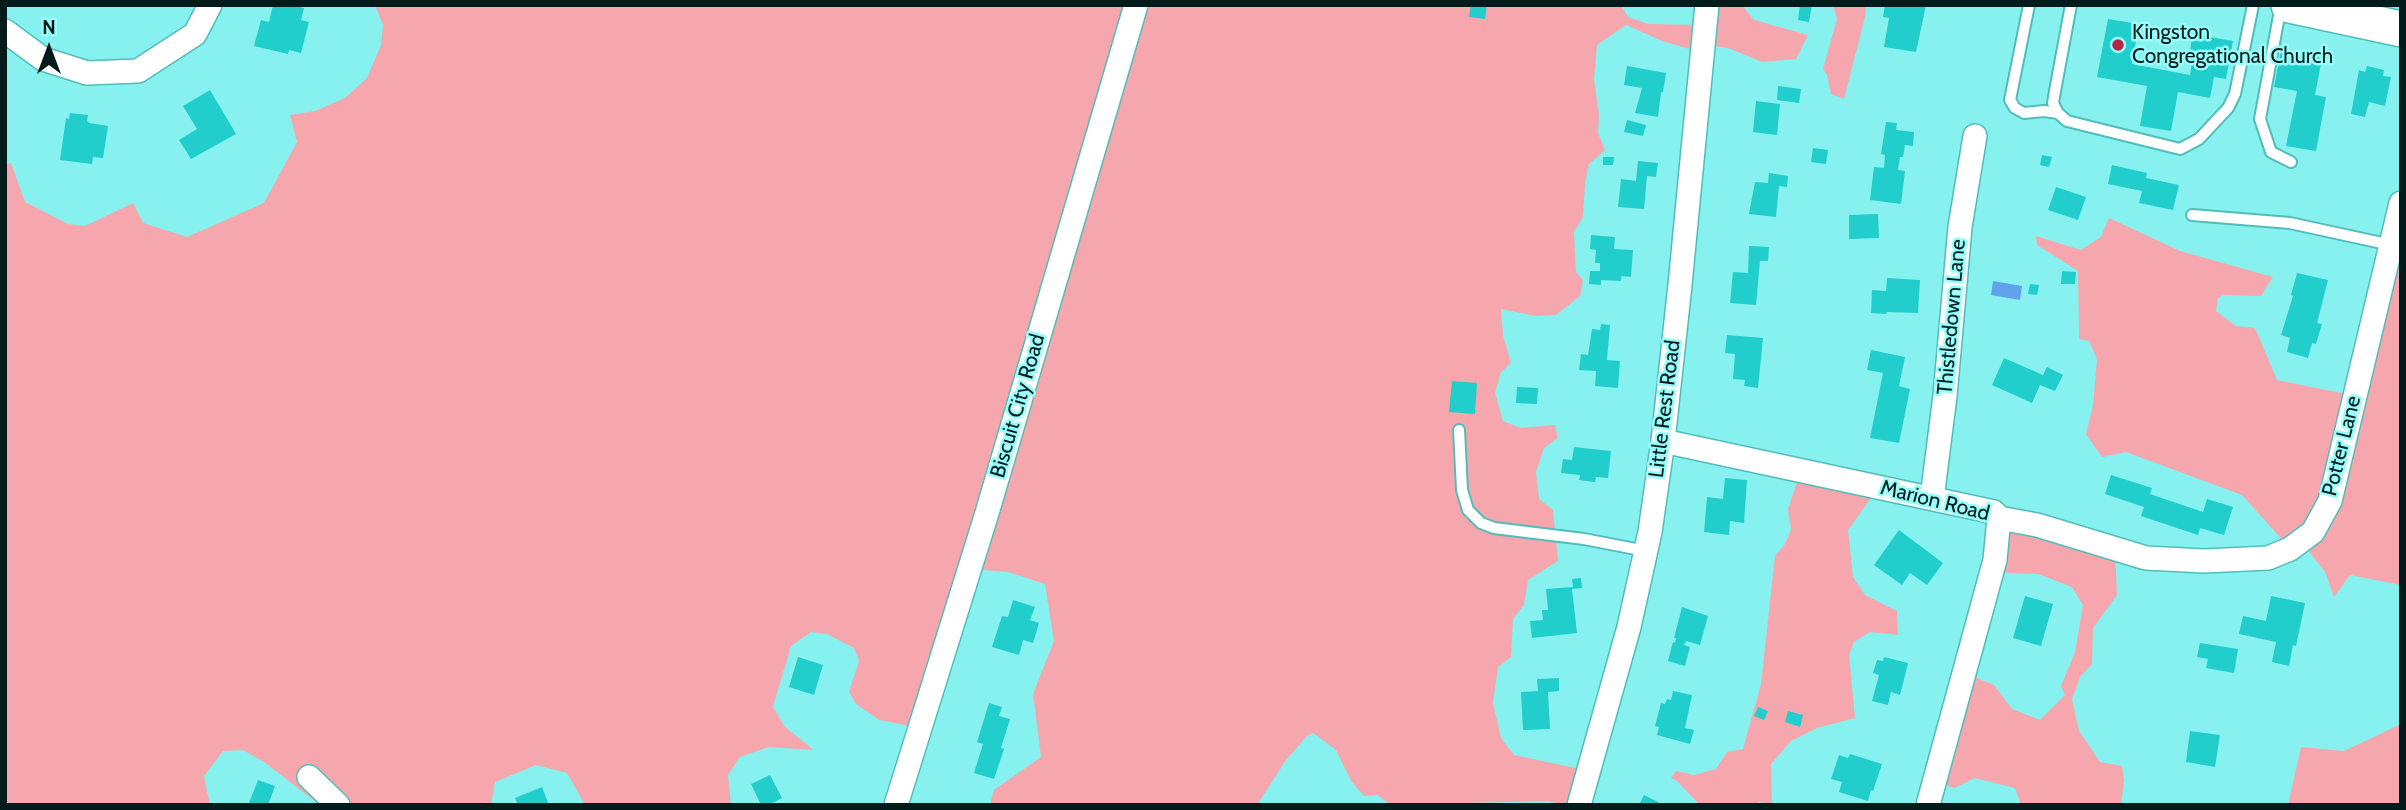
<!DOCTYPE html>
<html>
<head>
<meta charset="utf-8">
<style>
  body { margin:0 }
  #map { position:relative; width:2406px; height:810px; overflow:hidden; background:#87f1ef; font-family:Cabin,sans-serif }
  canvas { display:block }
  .frame { position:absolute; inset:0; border:7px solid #041b1b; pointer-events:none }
  .north { position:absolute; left:14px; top:14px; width:70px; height:70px; -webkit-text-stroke:5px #95fffc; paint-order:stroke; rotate:0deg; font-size:19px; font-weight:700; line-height:28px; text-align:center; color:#041b1b }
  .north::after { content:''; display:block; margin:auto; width:24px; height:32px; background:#041b1b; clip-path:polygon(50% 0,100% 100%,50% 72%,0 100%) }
</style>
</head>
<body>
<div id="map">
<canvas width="2406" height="810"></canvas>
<div class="frame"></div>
<div class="north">N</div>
</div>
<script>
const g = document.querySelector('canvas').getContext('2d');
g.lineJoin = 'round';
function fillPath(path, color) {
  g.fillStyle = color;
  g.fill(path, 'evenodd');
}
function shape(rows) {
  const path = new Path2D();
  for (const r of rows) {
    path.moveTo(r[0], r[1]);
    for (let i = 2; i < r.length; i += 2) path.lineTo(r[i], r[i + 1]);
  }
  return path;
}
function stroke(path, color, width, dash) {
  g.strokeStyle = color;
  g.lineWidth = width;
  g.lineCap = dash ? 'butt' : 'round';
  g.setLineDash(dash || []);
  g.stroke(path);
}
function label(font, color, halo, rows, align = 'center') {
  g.font = font + ' Cabin,sans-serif';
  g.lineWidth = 5;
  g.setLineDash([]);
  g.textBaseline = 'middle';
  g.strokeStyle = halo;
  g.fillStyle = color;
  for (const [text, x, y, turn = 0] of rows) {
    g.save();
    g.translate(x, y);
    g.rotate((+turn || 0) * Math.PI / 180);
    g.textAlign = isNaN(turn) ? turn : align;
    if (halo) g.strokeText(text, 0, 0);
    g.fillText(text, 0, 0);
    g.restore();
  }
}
fillPath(shape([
  [375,5,1621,5,1628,17,1648,24,1702,25,1707,5,1742,5,1754,20,1808,35,1796,59,1762,62,1728,48,1703,44,1700,52,1662,41,1626,25,1597,45,1594,79,1599,115,1598,133,1605,150,1589,164,1585,183,1583,217,1574,232,1576,272,1583,280,1580,296,1556,315,1536,316,1501,309,1503,335,1511,363,1501,372,1495,393,1503,421,1520,428,1555,425,1558,438,1544,448,1536,472,1539,499,1553,510,1558,561,1528,580,1524,605,1513,619,1511,657,1498,667,1493,703,1501,738,1514,755,1585,770,1577,805,1564,805,1547,801,1391,805,1377,795,1364,796,1351,781,1336,750,1313,733,1307,736,1286,760,1257,805,990,805,994,790,1041,757,1033,694,1054,641,1045,584,1008,572,971,569,915,727,879,720,856,704,849,692,859,661,854,648,827,634,811,632,791,646,773,707,785,727,814,750,769,747,740,757,728,775,731,805,585,805,567,773,536,765,495,782,491,805,320,805,264,762,243,750,223,751,204,776,210,805,5,805,5,165,11,163,25,202,68,224,85,226,133,203,143,223,187,237,264,203,297,142,290,115,315,111,345,98,367,78,381,45,383,25],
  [1833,5,1866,5,1865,17,1844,99,1831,94,1827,75,1823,69,1837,19],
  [2401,191,2401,585,2350,575,2334,597,2325,572,2301,541,2287,545,2242,495,2126,452,2102,457,2086,434,2093,406,2097,359,2089,341,2079,339,2078,271,2037,245,2036,236,2081,250,2101,237,2109,218,2180,251,2273,277,2261,296,2223,295,2218,298,2216,311,2236,326,2255,328,2277,380,2351,395],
  [1801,470,1879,487,1848,530,1853,577,1865,595,1897,611,1898,635,1870,632,1854,642,1849,655,1855,718,1817,728,1791,741,1771,764,1772,805,1759,802,1755,805,1700,805,1677,781,1671,778,1676,771,1694,775,1716,769,1727,752,1743,749,1761,684,1775,556,1785,544,1791,529,1788,509],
  [1999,517,2115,548,2117,595,2093,628,2092,664,2080,677,2072,699,2079,731,2100,762,2122,766,2124,780,2121,805,2021,805,2015,788,1975,778,1954,788,1934,780,1964,673,1994,685,2012,709,2040,720,2065,695,2061,686,2075,652,2083,605,2072,587,2038,574,1992,572],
  [2401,724,2401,805,2288,805,2301,747,2344,751]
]), '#f6a7ad');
fillPath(shape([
  [1993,281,2022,286,2020,300,1991,295]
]), '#62a1eb');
fillPath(shape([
  [273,5,292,5,304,8,301,20,309,22,301,53,289,50,288,54,254,46,261,20,269,22],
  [1471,5,1487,5,1485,19,1469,17],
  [1800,5,1812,5,1809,22,1798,20],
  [1885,5,1926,5,1916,52,1884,47,1889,18,1883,17],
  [2108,19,2139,24,2132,64,2190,75,2192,62,2188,61,2193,34,2233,41,2226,79,2214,77,2210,98,2178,92,2171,131,2140,126,2147,86,2097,77],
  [2281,51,2322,58,2315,95,2326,97,2316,151,2286,146,2297,91,2274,87],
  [1627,66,1666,73,1663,92,1661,92,1658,117,1635,113,1642,88,1624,85],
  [2367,66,2384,70,2383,76,2391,77,2385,106,2369,102,2365,117,2351,114,2359,70,2365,72],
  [1778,86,1801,89,1799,103,1777,100],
  [210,90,236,134,191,159,179,140,197,129,183,106],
  [1756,101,1780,104,1777,135,1753,132],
  [70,113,88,115,87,121,89,123,108,126,103,158,93,157,92,164,60,160,66,118,69,119],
  [1627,120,1646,125,1643,136,1624,132],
  [1886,122,1897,123,1896,130,1914,132,1913,146,1905,145,1903,157,1900,157,1898,170,1905,171,1901,204,1870,200,1874,167,1884,168,1885,155,1881,154],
  [1813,148,1828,150,1826,164,1811,162],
  [2042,155,2052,157,2049,167,2040,165],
  [1603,157,1614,157,1613,165,1603,165],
  [1638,161,1658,163,1656,177,1647,176,1644,209,1618,207,1621,179,1636,181],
  [2112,165,2147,173,2146,178,2179,185,2173,210,2139,203,2142,191,2108,184],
  [1769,173,1788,176,1787,187,1779,186,1776,217,1749,214,1755,182,1768,183],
  [2056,187,2086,197,2078,220,2048,210],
  [1878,214,1879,238,1849,239,1849,215],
  [1591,235,1615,237,1614,249,1633,250,1631,277,1621,276,1621,281,1601,280,1601,285,1589,284,1590,271,1600,271,1600,263,1595,263,1596,250,1590,249],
  [1749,246,1769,247,1768,261,1760,261,1756,305,1730,303,1733,272,1748,273],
  [2062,271,2076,272,2075,284,2061,284],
  [2297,273,2328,280,2317,323,2322,324,2316,344,2312,343,2308,358,2287,352,2290,338,2281,335,2293,296,2291,295],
  [1887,278,1920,280,1918,313,1887,312,1886,314,1871,313,1872,290,1886,291],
  [2030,284,2039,285,2037,295,2028,294],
  [1601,324,1610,325,1607,360,1620,361,1618,388,1595,386,1596,371,1579,370,1581,354,1588,355,1592,329,1600,330],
  [1727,335,1763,338,1758,388,1744,386,1745,380,1733,379,1735,354,1725,353],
  [1871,350,1905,357,1899,386,1910,389,1899,443,1870,438,1883,373,1867,370],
  [2004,358,2043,375,2047,367,2063,375,2055,391,2040,385,2032,403,1992,385],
  [1452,381,1477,383,1475,414,1449,412],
  [1517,387,1538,388,1537,404,1516,403],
  [1574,447,1611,451,1608,478,1596,477,1595,482,1579,480,1580,475,1561,473,1563,459,1572,460],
  [2111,475,2152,488,2150,494,2203,512,2207,499,2233,507,2224,535,2200,528,2198,535,2141,516,2144,507,2105,494],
  [1725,478,1747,480,1744,523,1730,521,1729,535,1704,532,1707,497,1723,499],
  [1899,530,1943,563,1927,585,1910,573,1902,585,1874,565],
  [1581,578,1582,588,1572,589,1577,633,1532,638,1530,621,1543,620,1542,610,1548,610,1546,589,1573,587,1572,579],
  [2025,596,2053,604,2041,646,2013,638],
  [2271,596,2305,603,2296,646,2293,645,2289,666,2272,662,2276,642,2239,634,2243,616,2266,621],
  [1013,600,1035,607,1030,620,1039,623,1033,643,1023,640,1019,655,992,647,1002,616,1008,617],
  [1682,607,1708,616,1700,645,1686,641,1684,645,1690,647,1685,666,1668,661,1673,642,1675,643,1676,638,1674,638],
  [2200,643,2238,649,2234,673,2206,668,2208,659,2197,657],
  [798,657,823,665,814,695,789,687],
  [1884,657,1908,663,1900,695,1891,692,1888,705,1872,701,1879,675,1873,673,1877,660,1883,661],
  [1559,678,1559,691,1548,692,1550,729,1523,730,1521,692,1538,691,1537,679],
  [1673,691,1692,695,1685,728,1694,730,1690,744,1657,735,1659,727,1655,726,1661,703,1665,704,1667,699,1671,700],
  [989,703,1002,707,999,716,1010,719,1001,748,1004,749,994,779,974,773,983,744,977,742],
  [1758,707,1768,711,1764,720,1754,716],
  [1788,711,1803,715,1800,727,1785,722],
  [2190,731,2220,735,2215,767,2186,762],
  [1850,754,1882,764,1873,791,1871,790,1868,801,1839,792,1842,782,1831,779,1839,755,1848,758],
  [770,775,782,798,769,805,761,805,751,784],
  [258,780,275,786,268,805,249,803],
  [542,787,549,805,518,805,515,798],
  [1644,795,1664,805,1639,805]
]), '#21cecc');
const service = shape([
  [2029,5,2010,100,2015,108,2024,113,2044,111,2058,113],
  [2071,5,2055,91,2053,103,2058,113,2067,121,2180,149,2199,139,2228,108,2235,94,2253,5],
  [2281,5,2260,119,2271,152,2291,162],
  [2192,215,2290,223,2391,245],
  [1459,430,1462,490,1468,510,1481,523,1494,528,1584,539,1646,551]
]);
const minor = shape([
  [5,31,43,59,87,73,138,71,195,34,210,5],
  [1663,441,1994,512,1999,518,1995,560,1928,805],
  [1932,498,1945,396,1960,227,1975,136],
  [1999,518,2037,525,2146,558,2204,561,2268,558,2290,549,2313,532,2330,501,2401,203],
  [309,777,338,805],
  [896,805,987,513,1136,5],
  [1579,805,1629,627,1650,532,1663,441,1680,285,1707,5]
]);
const primary = shape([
  [2289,5,2401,29]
]);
stroke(service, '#51bdbb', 14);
stroke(minor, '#51bdbb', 26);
stroke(primary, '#51bdbb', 38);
stroke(service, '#fff', 10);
stroke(minor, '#fff', 23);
stroke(primary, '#fff', 35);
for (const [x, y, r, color] of [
  [2118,45,7,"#b62547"]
]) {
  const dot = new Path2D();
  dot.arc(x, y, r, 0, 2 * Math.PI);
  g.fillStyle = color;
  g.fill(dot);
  stroke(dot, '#95fffc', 2.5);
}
label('21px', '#041b1b', '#95fffc', [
  ["Kingston",2132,33],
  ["Congregational Church",2132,57]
], 'left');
label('21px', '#041b1b', '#95fffc', [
  ["Thistledown Lane",1952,317,-85],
  ["Biscuit City Road",1018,406,-74],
  ["Little Rest Road",1665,409,-83],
  ["Potter Lane",2342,446,-76],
  ["Marion Road",1935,501,14]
]);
</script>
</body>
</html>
